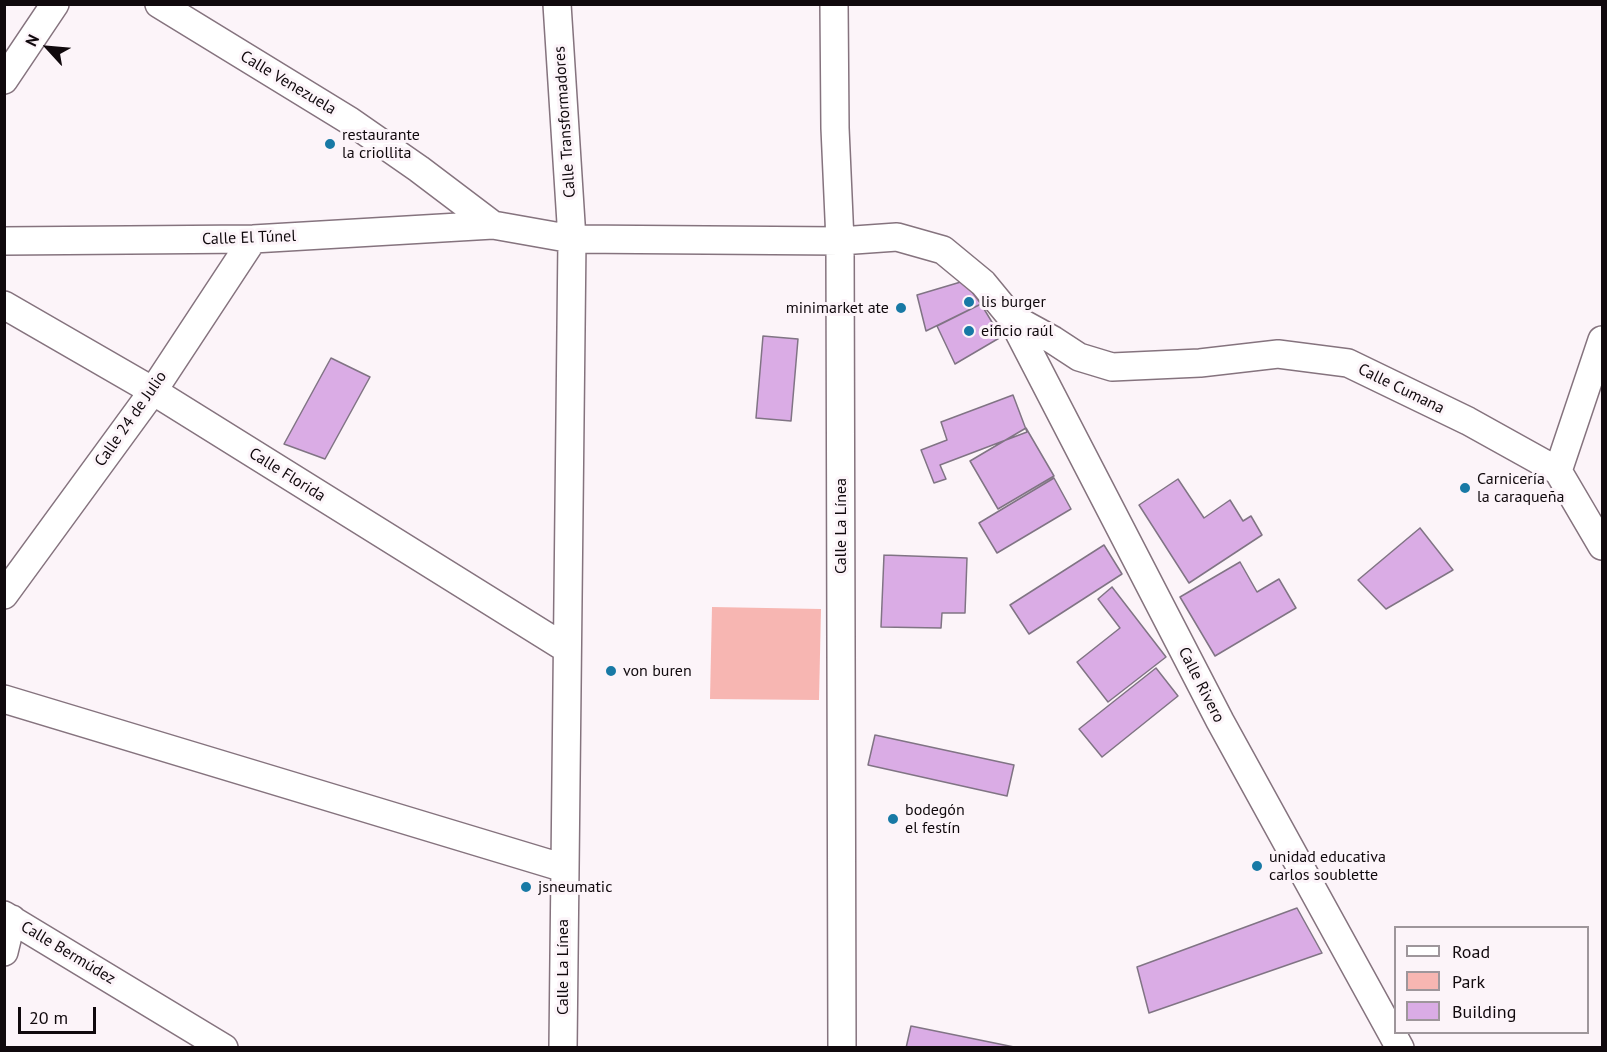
<!DOCTYPE html>
<html>
<head>
<meta charset="utf-8">
<style>
  body { margin:0 }
  #map { position:relative; width:1607px; height:1052px; overflow:hidden; background:#fcf4f9; font-family:"PT Sans",sans-serif }
  canvas { display:block }
  .frame { position:absolute; inset:0; border:6px solid #10090d; pointer-events:none }
  .legend { position:absolute; left:1394px; top:926px; width:195px; height:108px; box-sizing:border-box; background:#fcf4f9; border:2px solid #9e969b; margin:0; padding:8px 10px; list-style:none; font-size:18px; color:#10090d }
  .legend li { display:flex; align-items:center; gap:12px; height:30px }
  .legend b { width:30px; border:2px solid #9e969b }
  .north { position:absolute; left:18px; top:18px; width:60px; height:60px; -webkit-text-stroke:4px #fcf4f9; paint-order:stroke; rotate:296deg; font-size:16px; font-weight:700; line-height:24px; text-align:center; color:#10090d }
  .north::after { content:''; display:block; margin:auto; width:21px; height:27px; background:#10090d; clip-path:polygon(50% 0,100% 100%,50% 72%,0 100%) }
  .scale { position:absolute; left:18px; top:1007px; width:78px; height:27px; box-sizing:border-box; border:3px solid #10090d; border-top:0; padding-left:8px; font-size:18px; line-height:21px; white-space:nowrap; color:#10090d; -webkit-text-stroke:4px #fcf4f9; paint-order:stroke }
</style>
</head>
<body>
<div id="map">
<canvas width="1607" height="1052"></canvas>
<div class="frame"></div>
<ul class="legend">
<li><b style="height:8px;background:#fff"></b>Road</li>
<li><b style="height:16px;background:#f7b6b2"></b>Park</li>
<li><b style="height:16px;background:#daace5"></b>Building</li>
</ul>
<div class="north">N</div>
<div class="scale">20 m</div>
</div>
<script>
const g = document.querySelector('canvas').getContext('2d');
g.lineJoin = 'round';
function fillPath(path, color) {
  g.fillStyle = color;
  g.fill(path, 'evenodd');
}
function shape(rows) {
  const path = new Path2D();
  for (const r of rows) {
    path.moveTo(r[0], r[1]);
    for (let i = 2; i < r.length; i += 2) path.lineTo(r[i], r[i + 1]);
  }
  return path;
}
function stroke(path, color, width, dash) {
  g.strokeStyle = color;
  g.lineWidth = width;
  g.lineCap = dash ? 'butt' : 'round';
  g.setLineDash(dash || []);
  g.stroke(path);
}
function label(font, color, halo, rows, align = 'center') {
  g.font = font + ' "PT Sans",sans-serif';
  g.lineWidth = 6;
  g.setLineDash([]);
  g.textBaseline = 'middle';
  g.strokeStyle = halo;
  g.fillStyle = color;
  for (const [text, x, y, turn = 0] of rows) {
    g.save();
    g.translate(x, y);
    g.rotate((+turn || 0) * Math.PI / 180);
    g.textAlign = isNaN(turn) ? turn : align;
    if (halo) g.strokeText(text, 0, 0);
    g.fillText(text, 0, 0);
    g.restore();
  }
}
fillPath(shape([
  [712,607,821,609,819,700,710,699]
]), '#f7b6b2');
const building = shape([
  [964,281,981,304,926,331,917,295,964,281],
  [981,304,1001,337,955,364,937,326,981,304],
  [763,336,798,339,791,421,756,418,763,336],
  [331,358,370,377,325,459,284,444,331,358],
  [1013,395,1027,432,940,465,946,479,934,483,921,450,947,440,941,422,1013,395],
  [1026,428,1054,476,998,509,970,461,1026,428],
  [1054,478,1071,509,997,553,979,523,1054,478],
  [1178,479,1204,518,1230,500,1243,521,1251,516,1262,535,1189,583,1139,505,1178,479],
  [1420,528,1453,570,1386,609,1358,580,1420,528],
  [1104,545,1122,574,1029,634,1010,605,1104,545],
  [884,555,967,558,965,613,942,613,941,628,881,627,884,555],
  [1240,562,1257,592,1279,579,1296,608,1215,656,1180,597,1240,562],
  [1112,587,1166,657,1108,702,1077,662,1120,628,1098,599,1112,587],
  [1156,668,1178,696,1102,757,1079,729,1156,668],
  [875,735,1014,765,1007,796,868,765,875,735],
  [1297,908,1322,953,1149,1013,1137,967,1297,908],
  [911,1026,1019,1048,906,1048,911,1026]
]);
fillPath(building, '#daace5');
stroke(building, '#807484', 1.5);
const minor = shape([
  [159,4,350,121,419,169,493,225,572,239,840,241,897,237,943,250,983,283,1011,317,1220,721,1400,1048],
  [557,4,572,239,563,1048],
  [834,4,835,128,840,241,842,1048],
  [4,80,55,4],
  [4,241,253,239,493,225],
  [4,305,153,391,567,649],
  [1011,317,1053,340,1079,357,1112,367,1200,363,1278,354,1348,363,1468,421,1558,471,1602,546],
  [1558,471,1602,340],
  [4,595,153,391,253,239],
  [4,699,564,868],
  [4,915,224,1048],
  [4,952,12,919]
]);
stroke(minor, '#85737e', 30);
stroke(minor, '#fff', 27);
for (const [x, y, r, color] of [
  [330,144,6,"#1879a5"],
  [969,302,6,"#1879a5"],
  [901,308,6,"#1879a5"],
  [969,331,6,"#1879a5"],
  [1465,488,6,"#1879a5"],
  [611,671,6,"#1879a5"],
  [893,819,6,"#1879a5"],
  [1257,866,6,"#1879a5"],
  [526,887,6,"#1879a5"]
]) {
  const dot = new Path2D();
  dot.arc(x, y, r, 0, 2 * Math.PI);
  g.fillStyle = color;
  g.fill(dot);
  stroke(dot, '#fcf4f9', 2);
}
label('16px', '#10090d', '#fcf4f9', [
  ["Calle Venezuela",288,83,31],
  ["Calle Transformadores",565,122,-94],
  ["Calle El Túnel",249,238,-2],
  ["Calle Cumana",1401,389,26],
  ["Calle 24 de Julio",131,419,-55],
  ["Calle Florida",287,475,32],
  ["Calle La Línea",841,526,-90],
  ["Calle Rivero",1201,685,63],
  ["Calle Bermúdez",68,953,31],
  ["Calle La Línea",563,967,-90]
]);
label('16px', '#10090d', '#fcf4f9', [
  ["restaurante",342,135],
  ["la criollita",342,153],
  ["lis burger",981,302],
  ["minimarket ate",889,308,"right"],
  ["eificio raúl",981,331],
  ["Carnicería",1477,479],
  ["la caraqueña",1477,497],
  ["von buren",623,671],
  ["bodegón",905,810],
  ["el festín",905,828],
  ["unidad educativa",1269,857],
  ["carlos soublette",1269,875],
  ["jsneumatic",538,887]
], 'left');
</script>
</body>
</html>
